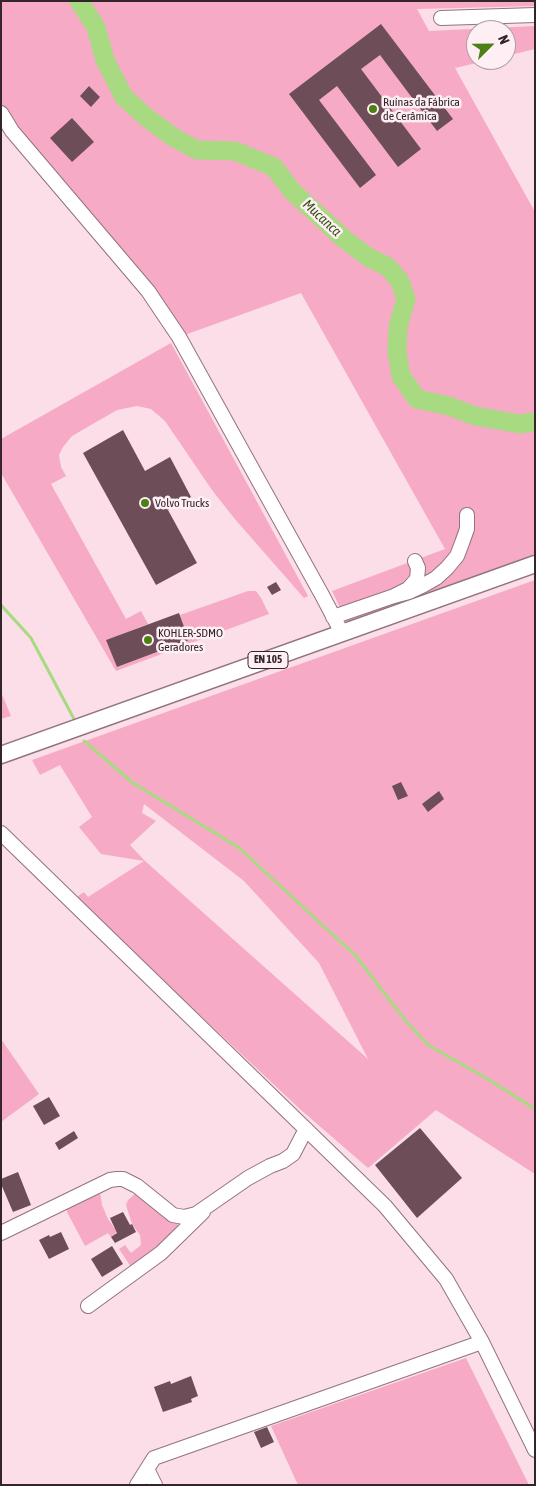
<!DOCTYPE html>
<html>
<head>
<meta charset="utf-8">
<style>
  body { margin:0 }
  #map { position:relative; width:536px; height:1486px; overflow:hidden; background:#fbdee7; font-family:"Asap Condensed",sans-serif }
  canvas { display:block }
  .frame { position:absolute; inset:0; border:2px solid #33252a; pointer-events:none }
  .north { position:absolute; left:466px; top:20px; width:50px; height:50px; box-sizing:border-box; background:#feeff4; border:1px solid #ad9ea3; border-radius:50%; rotate:67deg; font-size:14px; font-weight:700; line-height:20px; text-align:center; color:#33252a }
  .north::after { content:''; display:block; margin:auto; width:18px; height:22px; background:#4c8014; clip-path:polygon(50% 0,100% 100%,50% 72%,0 100%) }
</style>
</head>
<body>
<div id="map">
<canvas width="536" height="1486"></canvas>
<div class="frame"></div>
<div class="north">N</div>
</div>
<script>
const g = document.querySelector('canvas').getContext('2d');
g.lineJoin = 'round';
function fillPath(path, color) {
  g.fillStyle = color;
  g.fill(path, 'evenodd');
}
function shape(rows) {
  const path = new Path2D();
  for (const r of rows) {
    path.moveTo(r[0], r[1]);
    for (let i = 2; i < r.length; i += 2) path.lineTo(r[i], r[i + 1]);
  }
  return path;
}
function stroke(path, color, width, dash) {
  g.strokeStyle = color;
  g.lineWidth = width;
  g.lineCap = dash ? 'butt' : 'round';
  g.setLineDash(dash || []);
  g.stroke(path);
}
function label(font, color, halo, rows, align = 'center') {
  g.font = font + ' "Asap Condensed",sans-serif';
  g.lineWidth = 5;
  g.setLineDash([]);
  g.textBaseline = 'middle';
  g.strokeStyle = halo;
  g.fillStyle = color;
  for (const [text, x, y, turn = 0] of rows) {
    g.save();
    g.translate(x, y);
    g.rotate((+turn || 0) * Math.PI / 180);
    g.textAlign = isNaN(turn) ? turn : align;
    if (halo) g.strokeText(text, 0, 0);
    g.fillText(text, 0, 0);
    g.restore();
  }
}
fillPath(shape([
  [1,1,535,1,535,6,417,9,429,31,535,26,535,49,506,56,506,30,476,30,476,60,489,60,455,68,535,212,535,554,347,622,332,591,445,549,301,293,179,337,1,113],
  [171,343,308,596,304,598,234,518,212,490,165,421,151,409,137,406,117,410,72,436,63,447,59,455,61,467,66,476,51,484,126,619,141,611,148,624,107,640,117,667,189,640,180,615,248,591,256,591,261,598,269,614,116,671,1,473,1,439],
  [535,580,535,1174,436,1110,368,1168,301,1110,75,898,84,892,88,897,144,861,101,854,79,827,92,817,60,765,40,775,32,760],
  [144,804,244,881,319,963,368,1059,145,861,130,845,156,821,142,813],
  [1,692,11,716,1,719],
  [1,1039,39,1094,1,1122],
  [100,1192,102,1205,108,1219,117,1232,111,1237,108,1233,85,1246,67,1212,67,1205],
  [136,1193,175,1221,179,1226,180,1231,133,1270,119,1249,125,1245,131,1253,141,1245,140,1235,132,1224,126,1205,128,1200],
  [466,1358,529,1485,298,1485,271,1426]
]), '#f6aac6');
stroke(shape([
  [1,605,31,638,74,719],
  [84,741,133,783,238,847,355,955,405,1020,428,1045,488,1079,535,1109]
]), '#a7da81', 3);
stroke(shape([
  [79,1,96,27,105,60,124,97,146,117,173,137,197,150,235,151,274,167,292,191,343,238,368,257,388,267,400,281,406,299,398,327,397,352,401,376,417,399,449,406,475,416,492,419,520,424,535,422]
]), '#a7da81', 19);
fillPath(shape([
  [381,24,453,119,437,131,380,55,361,69,421,149,398,167,337,86,319,100,376,175,360,188,289,94],
  [89,86,100,97,91,107,80,96],
  [72,118,94,142,72,162,50,138],
  [123,430,145,471,170,457,191,497,168,510,197,563,156,585,83,453],
  [276,582,281,590,272,595,267,587],
  [179,613,189,640,117,667,106,640],
  [401,782,408,796,398,800,392,786],
  [439,791,444,799,428,812,422,804],
  [49,1097,60,1116,44,1125,33,1106],
  [420,1128,462,1178,417,1218,375,1165],
  [74,1131,78,1138,59,1150,55,1143],
  [18,1172,31,1205,13,1212,1,1184,1,1179],
  [123,1212,130,1225,132,1224,136,1232,115,1243,111,1237,117,1233,110,1218],
  [61,1232,69,1249,49,1259,39,1240,49,1235,50,1237],
  [112,1246,123,1264,102,1277,91,1259],
  [191,1376,198,1396,191,1399,192,1402,163,1412,154,1387,170,1381,171,1384],
  [267,1427,274,1442,261,1448,254,1432]
]), '#6c4d58');
const minor = shape([
  [441,18,535,15],
  [1,113,12,131,148,291,179,337,322,595,342,633],
  [394,596,409,592,422,586,436,578,447,568,457,556,462,543,467,529,467,515],
  [333,617,394,596,408,589,417,579,418,568,415,561],
  [1,833,385,1206,446,1279,482,1342,535,1450],
  [1,1233,110,1180,117,1179,123,1179,137,1186,173,1215,184,1217,196,1214,248,1178,270,1166,283,1161,293,1154,306,1129],
  [88,1306,161,1253,203,1212],
  [147,1469,155,1485],
  [137,1485,154,1458,482,1342]
]);
const major = shape([
  [1,755,535,564]
]);
stroke(minor, '#93737e', 16);
stroke(major, '#93737e', 19);
stroke(minor, '#fff', 14);
stroke(major, '#fff', 16);
for (const [x, y, r, color] of [
  [373,109,5,"#4c8014"],
  [145,503,5,"#4c8014"],
  [148,640,5,"#4c8014"]
]) {
  const dot = new Path2D();
  dot.arc(x, y, r, 0, 2 * Math.PI);
  g.fillStyle = color;
  g.fill(dot);
  stroke(dot, '#feeff4', 2);
}
for (const [x, y, w] of [
  [268,660,40]
]) {
  const box = new Path2D();
  box.roundRect(x - w / 2, y - 8.5, w, 17, 4);
  g.fillStyle = '#feeff4';
  g.fill(box);
  stroke(box, '#33252a', 1);
}
label('bold 11px', '#33252a', null, [
  ["EN 105",268,660]
]);
label('12px', '#33252a', '#feeff4', [
  ["Ruínas da Fábrica",383,102],
  ["de Cerâmica",383,116],
  ["Volvo Trucks",155,503],
  ["KOHLER-SDMO",158,633],
  ["Geradores",158,647]
], 'left');
label('italic 14px', '#345417', '#feeff4', [
  ["Mucanca",322,218,43]
]);
</script>
</body>
</html>
